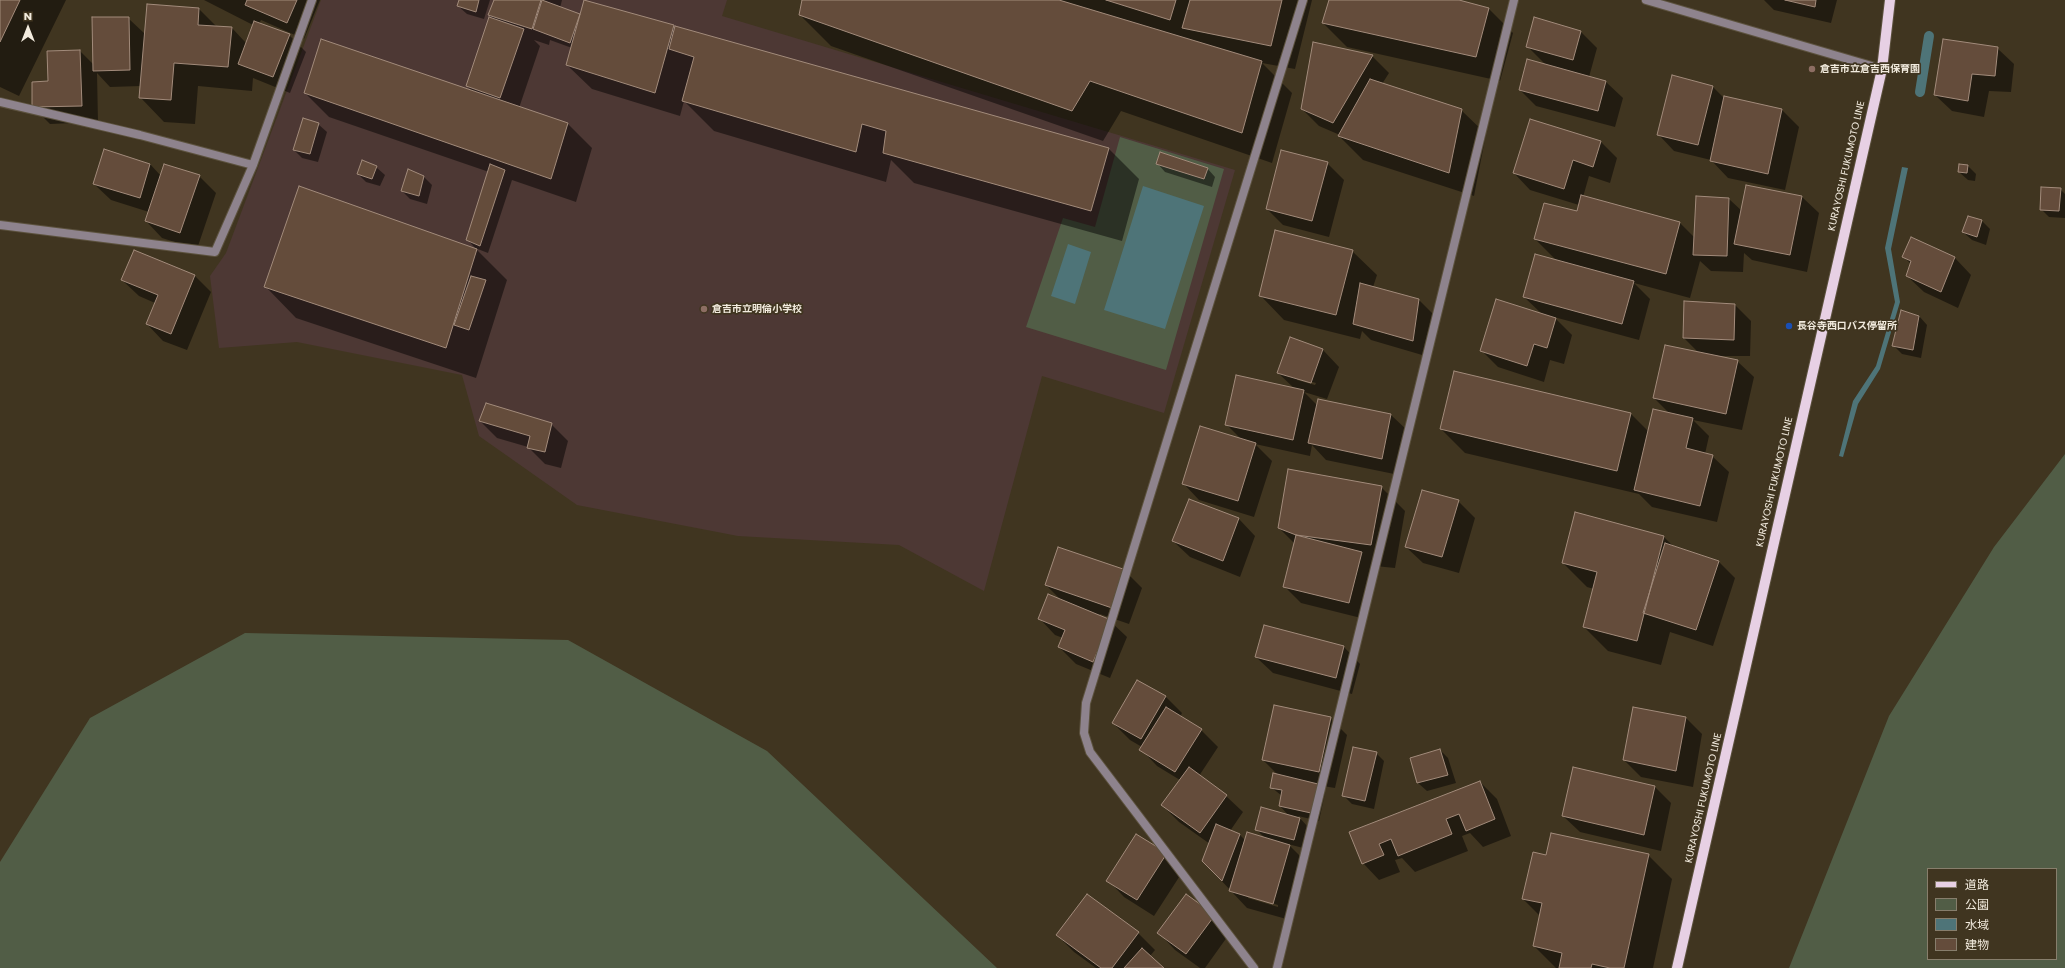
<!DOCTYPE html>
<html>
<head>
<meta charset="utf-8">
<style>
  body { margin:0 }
  #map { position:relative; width:2065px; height:968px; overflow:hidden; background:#403520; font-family:Poppins,"Noto Sans JP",sans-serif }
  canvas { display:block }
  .legend { position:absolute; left:1927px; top:868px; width:130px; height:92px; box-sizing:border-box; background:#403520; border:1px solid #877e6c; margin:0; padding:5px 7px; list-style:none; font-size:12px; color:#f2ebde }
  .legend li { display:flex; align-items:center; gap:8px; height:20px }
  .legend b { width:20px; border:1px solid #877e6c }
  .north { position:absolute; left:8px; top:8px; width:40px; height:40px; -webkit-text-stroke:3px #403520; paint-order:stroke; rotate:0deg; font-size:11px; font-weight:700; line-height:16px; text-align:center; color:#f2ebde }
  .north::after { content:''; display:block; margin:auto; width:14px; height:18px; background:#f2ebde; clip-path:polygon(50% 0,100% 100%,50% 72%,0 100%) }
</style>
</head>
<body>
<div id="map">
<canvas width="2065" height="968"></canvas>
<ul class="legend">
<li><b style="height:5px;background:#e7d0e4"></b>道路</li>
<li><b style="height:11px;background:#515d46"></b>公園</li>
<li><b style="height:11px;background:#4e7478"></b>水域</li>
<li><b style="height:11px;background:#644c3b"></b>建物</li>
</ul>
<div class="north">N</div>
</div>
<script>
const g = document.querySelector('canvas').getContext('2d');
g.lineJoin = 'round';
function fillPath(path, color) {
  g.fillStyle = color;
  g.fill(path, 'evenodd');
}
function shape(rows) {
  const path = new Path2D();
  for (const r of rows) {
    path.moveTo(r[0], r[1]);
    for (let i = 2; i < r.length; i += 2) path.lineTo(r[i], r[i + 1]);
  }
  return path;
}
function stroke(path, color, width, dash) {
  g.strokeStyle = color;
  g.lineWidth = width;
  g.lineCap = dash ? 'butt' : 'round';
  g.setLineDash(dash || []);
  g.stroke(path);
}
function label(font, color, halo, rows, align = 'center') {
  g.font = font + ' Poppins,"Noto Sans JP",sans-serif';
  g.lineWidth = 3.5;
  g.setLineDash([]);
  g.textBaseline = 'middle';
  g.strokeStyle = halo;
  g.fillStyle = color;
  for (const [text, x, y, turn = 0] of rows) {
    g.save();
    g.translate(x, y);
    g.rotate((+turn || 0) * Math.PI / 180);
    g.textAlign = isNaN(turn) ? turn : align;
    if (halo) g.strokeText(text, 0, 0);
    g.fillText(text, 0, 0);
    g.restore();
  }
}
fillPath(shape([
  [321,0,727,0,722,16,1235,170,1164,413,1042,376,984,591,899,545,738,536,577,505,479,436,462,375,297,342,219,348,210,276,226,253]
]), '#4d3834');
fillPath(shape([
  [1120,137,1224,169,1166,370,1026,327,1063,218,1095,227],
  [2065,454,2065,968,1789,968,1889,716,1994,547],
  [1928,869,2056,869,2056,959,1928,959],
  [245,633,568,640,767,751,997,968,0,968,0,862,90,718]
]), '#515d46');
fillPath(shape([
  [1902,167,1908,168,1891,249,1900,302,1880,369,1858,404,1843,457,1839,456,1853,401,1876,366,1895,302,1885,248],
  [1143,186,1204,206,1165,329,1104,310],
  [1068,244,1091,252,1075,304,1051,296]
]), '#4e7478');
fillPath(shape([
  [0,0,66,0,19,96,0,87],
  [204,0,320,0,304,39,261,20,259,24,289,35,306,52,290,93,253,78,252,91,198,86,195,124,164,122,140,97,141,86,110,87,97,73,98,122,50,124,33,107,49,82,80,51,94,65,128,18,145,34,199,9,217,27,232,28,246,43,253,25],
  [460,0,490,0,484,19,467,14,458,6],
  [495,0,562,0,560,8,581,16,673,26,675,28,1109,149,1139,179,1122,241,914,183,891,160,886,182,714,131,684,101,680,116,592,89,567,65,572,48,550,40,549,45,534,40,540,46,519,108,568,124,592,148,576,202,512,180,488,253,475,248,467,239,489,172,329,117,305,93,473,92,467,86,494,20,489,15],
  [803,0,1312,0,1295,69,1262,63,1292,93,1272,163,1121,111,1103,141,831,46,800,15],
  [1330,0,1455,0,1488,8,1513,33,1500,81,1347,47,1323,23],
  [1764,0,1837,0,1831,23,1774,10],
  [1535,18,1581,32,1597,48,1589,77,1606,82,1623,98,1615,127,1536,106,1520,90,1546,65,1527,46],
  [1314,43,1372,56,1389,73,1382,84,1461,110,1486,134,1474,196,1363,160,1339,136,1340,135,1319,126,1302,109],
  [1997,48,2014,64,2011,92,1989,91,1984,117,1952,111,1935,95],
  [1713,87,1724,98,1782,110,1799,127,1785,190,1728,178,1711,160,1674,151,1658,134],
  [318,124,327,132,318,162,302,158,294,150],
  [1601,142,1617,158,1610,183,1589,176,1583,197,1680,223,1695,238,1697,197,1729,199,1742,211,1747,186,1802,197,1819,213,1807,272,1752,260,1744,253,1743,272,1711,271,1700,261,1690,298,1634,283,1650,299,1639,340,1554,317,1572,335,1564,364,1550,360,1544,382,1498,367,1481,350,1542,314,1524,297,1558,262,1535,239,1577,212,1579,205,1530,190,1514,173],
  [1157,163,1207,168,1215,177,1212,187,1165,172],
  [1327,163,1344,180,1329,237,1283,225,1267,209],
  [150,164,161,176,199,176,216,193,197,249,162,238,146,221,149,212,111,200,94,184],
  [1968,166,1976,174,1975,181,1968,180,1959,172],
  [376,167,385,175,380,186,366,182,358,174],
  [424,177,432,185,427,204,410,199,402,191],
  [2060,189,2065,194,2065,218,2049,217,2041,209],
  [1982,221,1990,229,1986,245,1972,240,1963,232],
  [477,250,507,280,476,378,296,318,266,287],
  [1352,251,1377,275,1373,287,1418,299,1435,316,1429,357,1371,340,1362,331,1360,339,1284,320,1260,295],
  [1903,256,1955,258,1971,275,1958,308,1924,292,1907,276,1911,264],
  [195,276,211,292,187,350,163,341,147,324,155,303,139,296,122,280],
  [1735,305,1751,321,1750,356,1716,356,1737,361,1754,377,1742,430,1693,420,1709,436,1705,454,1712,456,1729,472,1717,522,1652,507,1639,494,1465,453,1441,429,1631,414,1649,432,1670,414,1654,398,1699,353,1684,338],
  [1919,316,1927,325,1921,358,1902,354,1894,346],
  [1323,350,1339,367,1327,399,1304,392,1317,405,1318,400,1391,415,1408,431,1399,475,1326,460,1312,445,1310,456,1255,444,1272,461,1254,517,1199,500,1183,483,1242,440,1226,424,1295,389,1278,373],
  [1297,378,1316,383,1315,385,1297,380],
  [480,421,551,424,568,441,561,468,545,464,528,447,497,438],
  [1381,487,1405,511,1395,568,1375,566,1365,619,1301,603,1284,586,1295,544,1279,528],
  [1458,501,1475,518,1459,573,1423,563,1406,547],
  [1576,514,1664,537,1674,547,1719,562,1735,578,1713,646,1670,632,1661,665,1608,651,1584,627,1594,589,1587,587,1563,563],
  [1239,519,1255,536,1240,577,1190,557,1173,541],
  [1125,571,1142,588,1129,624,1100,614,1099,616,1110,621,1127,637,1110,678,1076,664,1059,647,1063,638,1055,635,1039,618,1061,600,1046,585],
  [1344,647,1360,664,1352,694,1273,673,1256,657],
  [1165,696,1182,713,1180,717,1201,730,1218,747,1199,776,1226,796,1243,812,1230,831,1239,834,1245,840,1266,839,1256,829,1289,816,1280,806,1282,796,1271,787,1279,776,1263,760,1330,718,1347,735,1335,788,1317,785,1325,793,1319,821,1298,816,1308,827,1303,848,1288,844,1306,862,1290,920,1247,908,1203,861,1210,844,1179,822,1162,805,1180,780,1157,766,1141,749,1142,747,1130,740,1113,723],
  [1248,896,1278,905,1278,907,1248,898],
  [1686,718,1702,734,1693,787,1641,777,1624,760],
  [1440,750,1448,758,1456,783,1427,791,1418,783],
  [1376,753,1384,761,1374,809,1352,804,1343,795],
  [1480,782,1497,799,1511,836,1483,847,1470,833,1462,836,1468,851,1415,872,1402,858,1395,860,1400,872,1379,880,1363,863,1350,832],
  [1655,787,1671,803,1661,851,1580,832,1563,816],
  [1166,854,1183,871,1154,916,1124,897,1108,880],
  [1648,855,1672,879,1653,968,1556,968,1534,946,1540,916,1523,899,1547,856],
  [1186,896,1230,933,1205,968,1200,968,1175,950,1159,933],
  [1138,933,1155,950,1150,956,1163,968,1096,968,1074,952,1057,935]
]), '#0007');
stroke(shape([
  [1920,92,1929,36]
]), '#4e7478', 10);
const building = shape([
  [0,0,20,0,0,42,0,0],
  [247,0,297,0,287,23,245,5,247,0],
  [459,0,479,0,476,12,457,6,459,0],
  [494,0,541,0,532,29,488,15,494,0],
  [542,0,580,14,570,43,533,29,542,0],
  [584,0,674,25,655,93,566,65,584,0],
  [802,0,1059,0,1262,61,1242,133,1090,81,1072,111,799,15,802,0],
  [1106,0,1176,0,1170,20,1106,0],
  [1190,0,1282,0,1271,46,1182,28,1190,0],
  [1329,0,1459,0,1489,8,1476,57,1322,23,1329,0],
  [1785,0,1816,0,1815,7,1785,0],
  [147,4,199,8,198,25,232,27,228,67,174,63,171,100,139,98,147,4],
  [92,17,129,17,130,70,93,71,92,17],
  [489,17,524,29,500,98,466,86,489,17],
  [1534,17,1581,31,1573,60,1526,47,1534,17],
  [254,21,290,34,273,77,238,64,254,21],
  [675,26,1109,148,1091,211,883,153,886,131,862,124,856,152,682,101,694,57,669,49,675,26],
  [321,39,568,123,551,179,304,93,321,39],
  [1943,39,1998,47,1995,76,1972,74,1968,101,1934,95,1943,39],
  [1313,42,1373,55,1333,123,1301,109,1313,42],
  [80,50,82,106,32,107,32,82,48,81,47,51,80,50],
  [1527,59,1606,81,1598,111,1519,90,1527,59],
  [1672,75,1713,86,1698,145,1657,135,1672,75],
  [1370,79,1462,109,1449,173,1338,136,1370,79],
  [1724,96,1782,109,1768,174,1710,161,1724,96],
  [303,118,319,123,310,154,293,150,303,118],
  [1530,119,1601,141,1593,167,1573,160,1564,189,1513,173,1530,119],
  [104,149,150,164,140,198,93,184,104,149],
  [1281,150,1328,162,1312,221,1266,209,1281,150],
  [1160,152,1208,168,1204,179,1156,164,1160,152],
  [362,160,377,166,372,179,357,174,362,160],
  [164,164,200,175,180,233,145,221,164,164],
  [490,164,505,170,480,246,466,240,490,164],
  [1959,164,1968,165,1967,173,1958,172,1959,164],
  [408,169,424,176,419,196,401,191,408,169],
  [1746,185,1802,196,1790,255,1734,244,1746,185],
  [299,186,477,249,446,348,264,287,299,186],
  [2041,187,2061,188,2059,211,2040,210,2041,187],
  [1581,195,1680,222,1666,274,1534,239,1544,203,1577,211,1581,195],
  [1696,196,1729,198,1727,256,1693,255,1696,196],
  [1968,216,1982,220,1977,237,1962,232,1968,216],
  [1275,230,1353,250,1336,315,1259,296,1275,230],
  [1911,237,1955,257,1941,292,1906,276,1911,261,1902,257,1911,237],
  [134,250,195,275,171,334,146,324,158,295,121,280,134,250],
  [1535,254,1634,281,1622,324,1523,297,1535,254],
  [471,276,486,280,469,330,454,325,471,276],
  [1360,283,1419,299,1413,341,1353,324,1360,283],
  [1496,299,1556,318,1547,348,1534,344,1527,366,1480,351,1496,299],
  [1684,301,1735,304,1734,340,1683,338,1684,301],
  [1901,310,1919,316,1913,350,1892,346,1901,310],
  [1290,337,1323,349,1311,383,1277,373,1290,337],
  [1665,345,1738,360,1726,414,1653,398,1665,345],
  [1454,371,1631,413,1617,471,1440,429,1454,371],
  [1236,375,1304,390,1293,440,1225,425,1236,375],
  [1318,399,1391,414,1382,459,1308,443,1318,399],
  [486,403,552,423,545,452,527,448,530,436,479,421,486,403],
  [1653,409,1693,418,1686,448,1713,455,1700,506,1634,490,1653,409],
  [1200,426,1256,443,1238,501,1182,484,1200,426],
  [1288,469,1382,486,1371,545,1296,535,1278,528,1288,469],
  [1422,490,1459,500,1442,557,1405,547,1422,490],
  [1189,499,1239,518,1223,561,1172,541,1189,499],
  [1575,512,1664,536,1637,641,1583,627,1597,572,1562,563,1575,512],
  [1296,535,1362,552,1349,603,1283,587,1296,535],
  [1665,543,1719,561,1696,630,1643,613,1665,543],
  [1058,547,1126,570,1112,608,1045,585,1058,547],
  [1048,594,1111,620,1093,662,1058,647,1065,630,1038,619,1048,594],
  [1264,625,1344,646,1336,678,1255,657,1264,625],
  [1137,680,1166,696,1141,739,1112,723,1137,680],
  [1274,705,1331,717,1319,772,1262,760,1274,705],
  [1166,707,1202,729,1175,772,1139,750,1166,707],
  [1633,707,1686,717,1676,771,1623,760,1633,707],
  [1353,747,1377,752,1365,801,1342,796,1353,747],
  [1440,749,1448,775,1417,783,1410,758,1440,749],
  [1189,767,1227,795,1200,833,1161,805,1189,767],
  [1573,767,1655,786,1644,835,1562,816,1573,767],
  [1273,773,1318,784,1311,813,1279,806,1282,790,1270,788,1273,773],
  [1480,781,1495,819,1466,831,1459,814,1446,819,1452,834,1398,856,1391,839,1379,844,1384,855,1362,864,1349,832,1480,781],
  [1261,807,1300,818,1294,840,1255,830,1261,807],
  [1216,824,1240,834,1222,881,1202,861,1216,824],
  [1247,832,1290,845,1273,904,1229,891,1247,832],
  [1551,833,1649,854,1624,968,1610,968,1592,964,1591,968,1559,968,1562,953,1533,946,1542,903,1522,899,1533,852,1546,855,1551,833],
  [1136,834,1167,853,1137,900,1106,881,1136,834],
  [1087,894,1139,932,1112,968,1101,968,1056,935,1087,894],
  [1186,894,1215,915,1186,954,1157,933,1186,894],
  [1142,948,1164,968,1124,968,1142,948]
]);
fillPath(building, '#644c3b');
stroke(building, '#a28b7b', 1);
const minor = shape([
  [0,102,140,135,253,165],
  [0,225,215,252,253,165,312,0],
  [1254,968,1090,752,1084,733,1086,703,1303,0],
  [1277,968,1514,0]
]);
const tertiary = shape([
  [1646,0,1882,69]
]);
const primary = shape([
  [1677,968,1882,69,1890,0]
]);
stroke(minor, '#5c523e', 10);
stroke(tertiary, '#5c523e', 10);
stroke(primary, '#5c523e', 12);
stroke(minor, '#8e838d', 8);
stroke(tertiary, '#8e838d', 8);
stroke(primary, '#e7d0e4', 10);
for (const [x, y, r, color] of [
  [1812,69,4,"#8d6e63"],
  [704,309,4,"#8d6e63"],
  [1789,326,4,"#1a4fb4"]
]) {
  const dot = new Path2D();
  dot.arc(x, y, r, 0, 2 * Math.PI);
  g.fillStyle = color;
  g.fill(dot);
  stroke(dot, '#403520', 1.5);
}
label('bold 10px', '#f2ebde', '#403520', [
  ["倉吉市立倉吉西保育園",1820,69],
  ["倉吉市立明倫小学校",712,309],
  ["長谷寺西口バス停留所",1797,326]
], 'left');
label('10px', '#f2ebde', '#403520', [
  ["KURAYOSHI FUKUMOTO LINE",1847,166,-77],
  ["KURAYOSHI FUKUMOTO LINE",1775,482,-77],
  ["KURAYOSHI FUKUMOTO LINE",1704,798,-77]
]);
</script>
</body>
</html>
